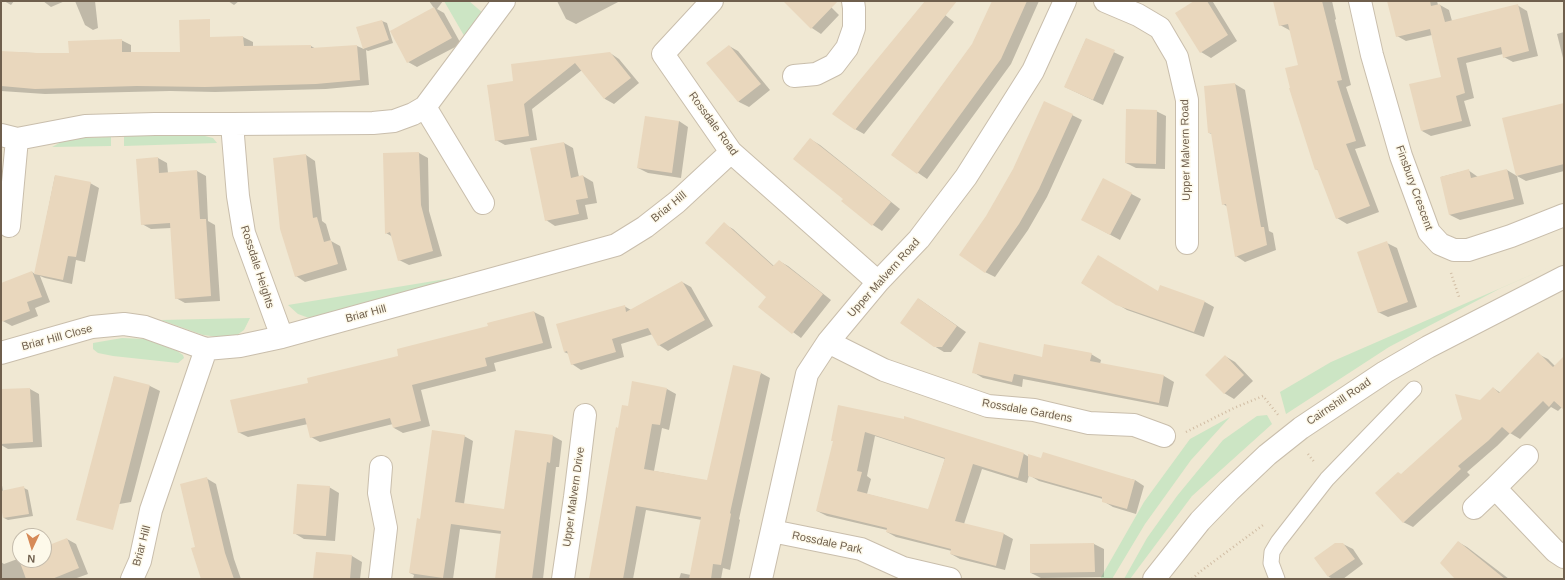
<!DOCTYPE html>
<html>
<head>
<meta charset="utf-8">
<style>
  body { margin:0 }
  #map { position:relative; width:1565px; height:580px; overflow:hidden; background:#f9f5e4; font-family:Arial,sans-serif }
  canvas { display:block }
  .frame { position:absolute; inset:0; border:2px solid #6f5f4d; pointer-events:none }
  .north { position:absolute; left:12px; top:528px; width:40px; height:40px; box-sizing:border-box; background:#fdf9ea; border:1px solid #c4bbab; border-radius:50%; rotate:184deg; font-size:11px; font-weight:700; line-height:16px; text-align:center; color:#6f5f4d }
  .north::after { content:''; display:block; margin:auto; width:14px; height:18px; background:#d68a57; clip-path:polygon(50% 0,100% 100%,50% 72%,0 100%) }
</style>
</head>
<body>
<div id="map">
<canvas width="1565" height="580"></canvas>
<div class="frame"></div>
<div class="north">N</div>
</div>
<script>
const g = document.querySelector('canvas').getContext('2d');
g.lineJoin = 'round';
function fillPath(path, color) {
  g.fillStyle = color;
  g.fill(path, 'evenodd');
}
function shape(rows) {
  const path = new Path2D();
  for (const r of rows) {
    path.moveTo(r[0], r[1]);
    for (let i = 2; i < r.length; i += 2) path.lineTo(r[i], r[i + 1]);
  }
  return path;
}
function stroke(path, color, width, dash) {
  g.strokeStyle = color;
  g.lineWidth = width;
  g.lineCap = dash ? 'butt' : 'round';
  g.setLineDash(dash || []);
  g.stroke(path);
}
function label(font, color, halo, rows, align = 'center') {
  g.font = font + ' Arial,sans-serif';
  g.lineWidth = 3;
  g.setLineDash([]);
  g.textBaseline = 'middle';
  g.strokeStyle = halo;
  g.fillStyle = color;
  for (const [text, x, y, turn = 0] of rows) {
    g.save();
    g.translate(x, y);
    g.rotate((+turn || 0) * Math.PI / 180);
    g.textAlign = isNaN(turn) ? turn : align;
    if (halo) g.strokeText(text, 0, 0);
    g.fillText(text, 0, 0);
    g.restore();
  }
}
fillPath(shape([
  [1,1,1564,1,1564,579,1,579],
  [20,536,44,536,44,560,20,560]
]), '#f0e8d3');
fillPath(shape([
  [444,1,469,1,484,14,466,39],
  [201,135,213,138,217,143,124,146,124,136],
  [111,137,111,146,52,147,63,141,76,138],
  [1549,267,1499,289,1389,347,1286,414,1280,392,1331,362],
  [458,277,324,316,309,318,298,314,288,305],
  [250,318,244,330,237,335,226,338,203,335,161,320],
  [122,338,145,339,177,351,183,355,184,358,178,363,113,356,98,353,93,349,93,343],
  [1267,415,1272,424,1192,496,1130,579,1124,579,1147,538,1177,496,1223,440,1257,416],
  [1230,417,1191,460,1145,524,1112,579,1100,579,1144,502,1190,439]
]), '#cce5c4');
fillPath(shape([
  [4,1,14,1,11,5],
  [43,1,65,1,51,7],
  [75,1,95,1,98,28,93,30,85,25],
  [228,1,239,1,234,5],
  [429,1,443,1,437,9,444,13,461,44,417,67,408,62,434,8],
  [557,1,620,1,576,24,566,19],
  [784,1,825,1,839,15,821,34,812,28],
  [993,1,1039,1,1011,64,927,179,892,155,973,44],
  [1195,1,1213,2,1237,41,1211,58,1201,52],
  [1274,1,1332,1,1336,19,1335,20,1351,85,1346,87,1366,146,1355,149,1379,212,1347,224,1337,218,1319,171,1316,169,1299,65,1291,31,1280,25],
  [1388,1,1437,1,1438,5,1440,5,1449,10,1452,21,1517,5,1527,11,1538,56,1513,62,1504,57,1503,54,1466,63,1474,98,1464,101,1471,126,1431,136,1422,131,1442,77,1432,35,1406,41,1397,36],
  [935,7,954,22,864,134,855,129],
  [382,21,387,23,393,43,368,51,366,50,369,85,326,89,215,92,170,91,45,94,1,91,1,52,70,54,121,40,131,45,131,53,181,53,181,39,243,37,253,42,253,47,311,46,316,49,357,46,364,49,357,28],
  [1564,32,1564,62,1557,34],
  [1086,39,1124,57,1103,105,1065,87],
  [729,46,738,51,770,90,749,107,739,102,708,63],
  [610,53,619,59,639,83,614,104,605,99,582,70,532,109,537,140,505,145,496,140,514,82,512,65],
  [1235,84,1245,90,1269,231,1273,233,1276,250,1245,262,1236,256,1228,207,1223,204,1212,134,1209,133],
  [1564,104,1564,171,1526,181,1517,176],
  [1156,111,1166,116,1165,169,1136,168,1126,163],
  [1072,115,1082,120,1047,197,1028,230,995,277,985,272],
  [679,121,688,127,681,178,648,173,638,168],
  [810,139,820,145,900,209,882,231,873,225,844,199],
  [564,143,573,148,579,177,583,176,593,182,597,203,585,205,588,219,555,226,546,220],
  [419,153,428,158,429,211,442,256,409,265,399,260,393,237,386,233],
  [306,155,315,161,322,221,326,224,331,241,340,246,347,270,305,282,296,276],
  [158,158,167,163,168,173,197,171,206,176,208,221,215,225,220,301,185,303,176,298,171,228,151,229,142,224,137,160],
  [1468,170,1478,177,1507,170,1517,176,1524,204,1460,220,1450,215,1441,177],
  [55,176,90,183,99,188,85,262,76,260,72,284,45,278,40,276,50,302,35,308,38,316,12,326,1,320,1,284,32,272,35,274],
  [1103,179,1141,199,1120,240,1092,225],
  [724,224,733,229,774,266,779,261,788,266,831,300,801,338,759,307,767,297],
  [1387,243,1397,248,1417,307,1388,317,1378,312],
  [682,282,691,287,713,326,668,351,659,345,653,334,621,344,624,357,581,370,572,364,569,354,564,352,624,306,631,310],
  [1082,283,1159,293,1205,302,1214,307,1204,337,1127,310],
  [919,299,966,332,951,352,944,352,934,346],
  [534,312,544,317,552,348,494,363,496,371,421,390,430,426,403,433,394,428,393,424,320,442,311,437,308,424,248,437,238,432,309,384,400,357,489,327,488,324],
  [1091,354,1101,360,1100,364,1164,376,1174,382,1168,407,1023,379,1022,387,983,378,973,372,1043,358],
  [1538,354,1548,359,1555,366,1564,357,1564,409,1562,407,1558,411,1551,407,1520,439,1510,433,1497,446,1467,472,1470,475,1413,527,1403,522,1401,475,1463,420,1493,388,1501,393],
  [1225,356,1235,362,1253,381,1234,399,1224,393],
  [761,373,770,378,739,519,740,520,730,570,723,568,721,579,679,579,681,573,691,575,702,520,646,510,633,579,590,579,619,429,628,408,667,389,676,394,669,430,662,428,654,471,708,481],
  [114,377,150,386,160,391,131,502,91,509],
  [30,389,39,394,42,447,8,449,1,445,1,390],
  [905,418,1024,454,1029,457,1135,480,1144,486,1136,514,1113,507,1103,501,1103,499,1039,481,1029,475,1027,483,982,469,964,524,1004,534,1013,539,1005,570,960,559,951,554,952,551,896,537,887,532,887,530,827,516,817,511,834,442,832,440,904,420],
  [875,436,945,459,929,510,867,494,871,479,867,476],
  [516,431,553,436,562,441,559,467,556,467,543,579,496,579,502,534,460,529,453,579,413,579,414,575,410,573,421,520,464,436,473,441,464,504,505,510],
  [206,478,216,484,234,559,241,579,202,579,196,547],
  [1,480,3,491,24,488,28,490,33,516,8,520,4,518,1,504],
  [329,487,339,493,335,541,304,539,294,533],
  [67,539,76,544,88,574,74,579,1,579,1,562,4,564,20,558,20,560,44,560,44,548],
  [1458,542,1467,547,1509,579,1457,579],
  [1094,544,1104,549,1104,577,1041,578,1031,573,1031,545],
  [1343,544,1353,549,1363,564,1343,579,1333,579,1329,577,1316,558],
  [317,553,352,556,362,562,360,579,314,579]
]), '#0003');
fillPath(shape([
  [783,1,838,1,811,29],
  [925,1,957,1,855,130,832,114],
  [992,1,1027,1,1001,59,917,174,891,155,972,44],
  [1194,1,1207,1,1228,35,1200,53,1175,13],
  [1273,1,1322,1,1342,80,1337,81,1356,141,1346,144,1370,206,1336,219,1317,169,1315,170,1289,88,1290,88,1285,68,1298,65,1288,24,1279,26],
  [1387,1,1430,1,1431,6,1440,4,1445,22,1518,4,1529,51,1503,58,1501,47,1457,58,1465,93,1456,96,1462,121,1421,131,1409,84,1441,77,1430,29,1396,37],
  [434,7,452,38,407,63,390,31],
  [210,19,210,37,243,36,244,46,311,45,311,48,357,45,360,80,316,84,205,87,137,86,35,89,1,86,1,51,37,53,69,53,68,41,122,39,122,52,180,52,179,20],
  [382,20,389,40,363,49,356,27],
  [1086,38,1115,50,1093,100,1064,87],
  [729,45,761,84,738,102,706,63],
  [610,52,631,78,604,99,575,63,524,104,529,136,495,141,487,85,513,81,511,64],
  [1235,83,1261,227,1264,227,1267,245,1235,257,1226,204,1222,205,1211,133,1208,133,1204,86],
  [1044,101,1073,114,1039,189,1019,224,985,273,959,255,986,216,1013,169],
  [1564,103,1564,164,1516,176,1502,118],
  [1126,109,1157,110,1156,164,1125,163],
  [645,116,679,121,672,173,637,168],
  [810,138,891,202,872,226,841,201,843,199,793,159],
  [564,142,571,178,583,175,588,198,576,200,579,214,545,221,530,148],
  [419,152,421,205,433,251,398,261,390,232,385,234,383,153],
  [306,154,313,218,317,217,324,242,331,240,338,264,295,277,280,229,273,158],
  [158,157,159,173,197,170,200,219,206,219,211,296,175,299,170,223,141,225,136,159],
  [1469,169,1471,178,1507,169,1514,199,1449,215,1440,177],
  [55,175,91,182,76,257,68,256,63,280,34,274],
  [1103,178,1132,193,1110,235,1081,220],
  [724,222,773,266,779,260,823,294,792,334,758,307,766,297,705,243],
  [1387,241,1408,302,1378,313,1357,252],
  [1098,255,1158,291,1160,285,1205,301,1194,332,1116,305,1081,283],
  [32,271,42,297,27,302,30,311,1,322,1,283],
  [682,281,705,320,658,346,648,328,612,339,616,352,571,365,567,351,564,352,556,324,625,305,626,312],
  [918,298,957,326,942,347,934,347,900,323],
  [534,311,543,343,485,358,487,366,412,385,421,421,393,428,390,418,310,438,305,418,238,433,230,400,308,383,307,378,398,356,397,349,488,326,487,323],
  [979,342,1042,357,1044,344,1092,353,1090,361,1164,375,1159,403,1014,374,1012,382,972,373],
  [1538,352,1553,367,1564,356,1564,410,1554,401,1549,407,1543,401,1510,434,1502,427,1488,441,1458,466,1461,469,1403,523,1375,493,1398,472,1401,474,1462,419,1455,394,1480,400,1493,387,1499,393],
  [1225,355,1244,375,1224,394,1205,375],
  [733,365,761,372,730,513,731,514,721,565,713,564,711,579,689,579,701,517,636,506,623,579,589,579,616,427,618,428,622,405,628,406,632,381,667,388,660,425,652,424,644,469,707,480],
  [114,376,150,385,113,530,76,520],
  [30,388,33,442,1,444,1,389],
  [838,405,904,419,904,416,1024,453,1018,478,973,464,955,521,1004,533,996,566,950,554,951,549,886,532,887,528,816,511,833,441,831,441],
  [865,432,945,458,928,509,857,491,862,472,857,471],
  [432,430,465,435,455,502,504,509,515,430,553,435,550,463,547,462,532,579,495,579,501,531,451,524,443,578,409,573,417,518,420,519],
  [1043,452,1135,480,1127,509,1102,502,1102,497,1028,476,1028,454,1041,458],
  [207,477,225,553,234,579,201,579,191,548,195,547,180,484],
  [297,484,330,486,326,536,293,534],
  [24,486,29,514,3,518,1,507,1,491],
  [67,538,79,568,52,579,26,579,18,557,20,556,20,560,44,560,44,547],
  [1458,541,1505,579,1455,579,1440,563],
  [1094,543,1095,572,1030,573,1030,544],
  [1335,543,1343,543,1355,559,1328,577,1314,558],
  [316,552,352,555,350,579,313,579]
]), '#e9d7bd');
const service = shape([
  [1277,579,1271,563,1272,552,1278,542,1327,479,1414,389]
]);
const minor = shape([
  [712,1,663,54,731,152,878,282],
  [1105,1,1138,15,1160,28,1177,57,1187,100,1187,243],
  [1360,1,1372,55,1401,156,1429,232,1440,244,1454,250,1468,250,1511,236,1564,215],
  [794,76,816,74,834,65,847,48,854,28,854,8,853,1],
  [425,107,483,203],
  [1,135,17,139,85,126,155,124,232,124],
  [9,226,17,139],
  [282,337,244,233,238,196,232,124,373,123,394,121,413,114,425,107,504,1],
  [828,342,884,370,988,406,1034,410,1089,423,1134,425,1164,436],
  [1,353,92,327,124,324,145,327,206,349],
  [1527,456,1495,488,1555,551,1564,557],
  [1474,508,1495,488],
  [772,531,861,549,903,568,950,579],
  [132,579,140,561,151,510,206,349,240,346,282,337,616,245,645,227,677,202,731,152],
  [380,579,386,528,379,493,381,467],
  [563,579,575,497,585,415],
  [761,579,807,374,828,342,878,282,919,239,966,177,1033,71,1065,1]
]);
const tertiary = shape([
  [1154,579,1200,521,1229,491,1267,455,1301,428,1385,372,1428,347,1564,277]
]);
stroke(service, '#c9beac', 17);
stroke(minor, '#c9beac', 24);
stroke(tertiary, '#c9beac', 24);
stroke(shape([
  [1451,273,1459,297],
  [1186,432,1234,408,1263,396,1279,416],
  [1308,454,1315,463],
  [1192,579,1201,571,1263,525]
]), '#d0bca3', 2.5, [1, 3]);
stroke(service, '#fff', 15);
stroke(minor, '#fff', 22);
stroke(tertiary, '#fff', 22);
label('11px', '#6f5f4d', '#fdf9ea', [
  ["Rossdale Road",713,124,54],
  ["Upper Malvern Road",1186,150,-91],
  ["Finsbury Crescent",1414,188,70],
  ["Briar Hill",669,207,-39],
  ["Rossdale Heights",257,267,72],
  ["Upper Malvern Road",884,278,-48],
  ["Briar Hill",366,314,-15],
  ["Briar Hill Close",57,338,-15],
  ["Cairnshill Road",1339,402,-34],
  ["Rossdale Gardens",1027,411,10],
  ["Upper Malvern Drive",574,497,-82],
  ["Rossdale Park",827,543,12],
  ["Briar Hill",142,546,-75]
]);
</script>
</body>
</html>
